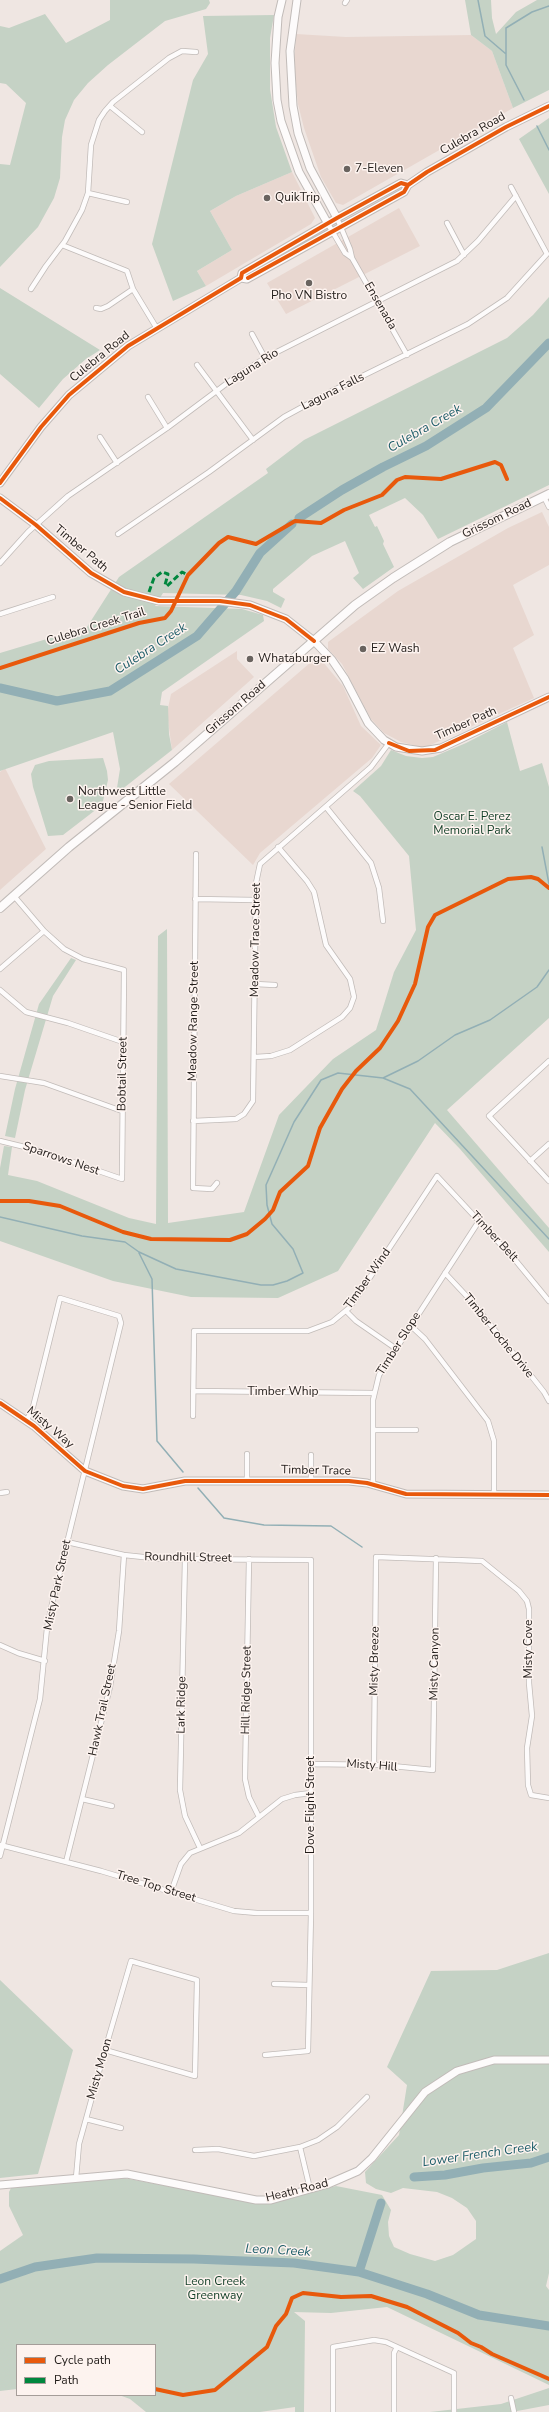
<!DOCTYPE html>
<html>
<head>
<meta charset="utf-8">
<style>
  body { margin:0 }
  #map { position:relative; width:549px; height:2412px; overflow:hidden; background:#efe6e2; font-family:"Nunito Sans",sans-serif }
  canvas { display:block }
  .legend { position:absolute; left:16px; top:2344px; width:140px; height:52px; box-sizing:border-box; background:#fdf3ef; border:1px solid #a59d99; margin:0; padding:5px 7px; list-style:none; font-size:12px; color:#211c19 }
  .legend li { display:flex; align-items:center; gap:8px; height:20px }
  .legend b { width:20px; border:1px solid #a59d99 }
</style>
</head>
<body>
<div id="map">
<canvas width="549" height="2412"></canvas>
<ul class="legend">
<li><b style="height:5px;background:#e8590c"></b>Cycle path</li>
<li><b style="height:5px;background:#00873e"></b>Path</li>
</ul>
</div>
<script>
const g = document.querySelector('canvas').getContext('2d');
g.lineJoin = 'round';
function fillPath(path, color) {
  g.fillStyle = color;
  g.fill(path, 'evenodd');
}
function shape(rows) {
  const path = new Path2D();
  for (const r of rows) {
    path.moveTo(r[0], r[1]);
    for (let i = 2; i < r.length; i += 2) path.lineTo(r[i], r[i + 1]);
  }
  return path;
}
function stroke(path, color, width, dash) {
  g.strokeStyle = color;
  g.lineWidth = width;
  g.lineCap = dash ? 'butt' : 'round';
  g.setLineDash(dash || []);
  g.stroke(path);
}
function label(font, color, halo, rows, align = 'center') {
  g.font = font + ' "Nunito Sans",sans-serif';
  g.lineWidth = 3;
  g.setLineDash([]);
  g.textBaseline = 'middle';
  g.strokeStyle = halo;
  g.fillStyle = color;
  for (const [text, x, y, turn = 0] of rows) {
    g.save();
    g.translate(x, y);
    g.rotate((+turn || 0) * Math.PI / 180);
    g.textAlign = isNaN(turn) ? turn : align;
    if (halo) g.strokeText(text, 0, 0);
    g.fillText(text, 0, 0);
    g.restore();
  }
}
fillPath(shape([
  [296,34,346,37,471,35,492,51,513,108,343,205,336,203,321,177,304,128,298,104,294,67],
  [292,172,315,218,311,224,206,286,197,271,232,250,210,211,236,196],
  [399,208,420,246,286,314,267,283],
  [542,512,549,527,549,565,513,585,534,635,513,648,534,698,424,748,401,742,384,733,371,719,342,664,328,649,328,642,398,591,508,528],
  [237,651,237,659,254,677,172,750,167,713,171,694],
  [318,656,343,686,361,726,381,745,372,758,260,853,253,865,169,784],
  [5,768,46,849,0,890,0,772]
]), '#e8d7d0');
fillPath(shape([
  [110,0,209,0,210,3,206,9,165,21,108,65,88,83,74,100,65,120,62,137,60,178,54,198,38,227,0,267,0,164,10,165,26,103,6,84,0,83,0,26,9,28,45,14,66,43,110,20],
  [465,0,491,0,492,18,496,34,516,12,537,0,549,0,549,90,513,108,492,51,471,35],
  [274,15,270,38,270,89,276,127,292,172,236,196,210,211,232,250,197,271,206,286,173,301,152,244,193,80,208,54,203,16],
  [549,118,549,194,519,139],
  [0,288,100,350,86,359,63,379,39,408,0,374],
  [549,297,549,485,438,539,423,515,405,498,369,515,375,527,377,526,384,541,383,544,394,567,363,589,353,578,359,573,345,541,312,556,273,589,273,592,285,599,281,608,267,601,241,595,163,593,155,606,242,609,263,615,264,621,162,692,160,705,168,706,169,734,172,750,116,794,120,769,113,732,0,771,0,653,87,627,119,577,268,473,266,469,304,440,507,338,533,315],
  [507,722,520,771,542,763,549,787,549,1018,447,1110,549,1228,549,1252,460,1149,435,1123,338,1271,278,1298,191,1297,113,1281,0,1241,0,1168,4,1146,12,1147,8,1175,37,1181,129,1218,156,1224,158,936,167,929,168,1223,244,1212,279,1115,333,1059,376,1030,394,972,416,930,409,856,360,796,353,791,381,766,391,750,406,756,422,758,433,757,466,743],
  [103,758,107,771,108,780,102,805,63,835,48,836,33,787,31,774,35,765,49,761],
  [71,958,76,960,53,996,25,1090,15,1138,5,1136,15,1089,39,1004],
  [549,1953,549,2273,546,2286,549,2290,549,2385,387,2307,331,2313,294,2312,305,2321,304,2412,295,2412,295,2407,260,2412,146,2412,130,2399,119,2395,155,2395,155,2345,17,2345,17,2389,0,2391,0,2251,23,2235,9,2206,9,2192,12,2186,124,2178,263,2204,336,2186,382,2195,391,2210,388,2222,389,2236,394,2247,410,2254,435,2261,453,2255,476,2239,476,2221,467,2208,452,2198,437,2192,403,2188,391,2193,376,2189,366,2183,365,2172,399,2135,407,2085,387,2067,431,1971,497,1970],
  [0,1980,73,2050,38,2174,0,2178],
  [549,2388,549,2405,512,2412,430,2412,501,2404]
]), '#c5d2c5');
stroke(shape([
  [478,0,485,36,506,54],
  [524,100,506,65,506,28,532,12,549,6],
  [537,126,549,150],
  [542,847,549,884],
  [383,1078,410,1089,549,1239],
  [0,1217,82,1236,125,1242,139,1252,176,1269,261,1285,273,1285,287,1281,303,1273,293,1249,272,1224,267,1205,266,1185,294,1122,321,1080,338,1073,383,1078,418,1061,455,1035,490,1020,537,987,549,970],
  [139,1253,152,1279,157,1441,183,1472],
  [198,1488,224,1518,264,1525,331,1526,362,1547]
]), '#92afb5', 1.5);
stroke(shape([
  [299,518,342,490,383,467,426,446,486,408,549,343],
  [0,688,57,701,110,691,197,636,236,591,260,553,292,524],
  [414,2177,445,2175,483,2168,531,2163,549,2157],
  [359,2272,381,2203],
  [0,2279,35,2267,97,2258,194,2259,294,2263,359,2272,427,2294,479,2315,549,2326]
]), '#92afb5', 9);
const street = shape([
  [345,3,347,0],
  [110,106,142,132],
  [88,193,127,202],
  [337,218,350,249,352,258,407,355],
  [447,223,464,255],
  [328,224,345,253,352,258],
  [62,245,127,271,133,289,156,327],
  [31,289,46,266,65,241,82,210,88,193,91,145,99,120,105,111,113,102,169,58,182,51,196,52],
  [96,308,101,309,108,306,133,289],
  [252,334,265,358],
  [197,365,253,440],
  [148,397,167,428],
  [100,437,117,463],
  [544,497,549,507],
  [118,534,209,472,284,417,330,392,468,324,507,298,547,254,511,187],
  [0,563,28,532,68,496,167,428,238,375,265,358,457,261,478,241,516,196],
  [0,614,53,597],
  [326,807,371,863,379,888,383,921],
  [196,854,193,1188,212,1189,217,1183],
  [195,899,256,900],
  [0,969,44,931],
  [255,984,275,985],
  [0,990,26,1012,68,1023,123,1042],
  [255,1057,271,1056,290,1050,342,1017,350,1008,354,997,350,979,326,945,314,892,307,881,278,847],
  [549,1061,489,1116,549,1181],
  [0,1076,44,1083,122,1111],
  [193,1121,236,1119,244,1114,253,1101,256,883,260,864,371,767,389,743],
  [0,1141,41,1151,122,1179,124,970,83,959,64,949,44,931,14,896],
  [530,1161,549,1144],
  [445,1273,474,1304,544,1392,549,1401],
  [346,1311,356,1321,395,1348],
  [410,1325,425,1339,488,1421,494,1441,494,1495],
  [193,1391,374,1393],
  [193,1416,194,1331,308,1331,332,1322,349,1308,359,1294,437,1176,516,1261,549,1301],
  [373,1430,416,1430],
  [247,1481,247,1454],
  [311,1481,311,1455],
  [373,1485,373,1400,379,1375,479,1221],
  [0,1493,7,1492],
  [67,1542,124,1555,162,1559,311,1560,311,1913,308,2051,265,2055],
  [185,1559,180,1790,185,1816,200,1848],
  [249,1559,245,1779,249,1797,259,1817],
  [0,1645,18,1653,45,1661],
  [311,1764,382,1765,433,1770,436,1558],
  [374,1765,376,1557,482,1561,519,1591,527,1601,529,1609,529,1683,532,1716,527,1748,528,1785,531,1795,549,1798],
  [82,1799,112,1806],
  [0,1845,101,1871,234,1911,257,1913,311,1913],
  [0,1856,40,1699,47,1628,52,1604,121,1323,119,1316,60,1298,33,1407,27,1420],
  [66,1862,110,1687,119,1631,124,1555],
  [171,1892,181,1864,190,1853,239,1833,282,1799,295,1795,311,1793],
  [274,1984,309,1985],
  [86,2119,121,2128],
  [300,2147,310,2189],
  [195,2150,218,2149,254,2156,300,2147,318,2140,337,2127,367,2097],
  [76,2178,79,2144,86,2119,105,2050,131,1961,197,1980,195,2076,105,2050],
  [511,2398,514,2412],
  [333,2412,333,2347,374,2340,386,2342,454,2373,454,2412],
  [394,2412,394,2353,397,2347]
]);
const secondary = shape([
  [282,0,278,17,275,63,277,100,281,121,299,172,328,224],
  [297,0,290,51,293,106,298,133,310,168,337,218],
  [241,278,247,279,404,192,408,185,427,172,506,127,549,106],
  [0,483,41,427,69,395,128,346,241,278,242,273,337,218,401,183,408,185],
  [0,498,36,525,91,573,124,592,159,601,220,601,250,605,286,619,314,641,332,660,345,679,368,723,384,740,396,747,422,751,441,748,549,697],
  [0,1403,34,1426,85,1471,123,1486,143,1489,185,1481,349,1481,367,1483,406,1494,549,1495],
  [0,2185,127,2174,256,2200,271,2200,328,2184,358,2171,372,2158,425,2092,457,2071,494,2060,549,2060]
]);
const primary = shape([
  [0,908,69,847,175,762,355,605,393,578,450,542,549,494]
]);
stroke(street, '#c1bbb8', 6);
stroke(secondary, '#c1bbb8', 9);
stroke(primary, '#c1bbb8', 10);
stroke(street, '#fdfbfb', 4.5);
stroke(secondary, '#fdfbfb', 7);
stroke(primary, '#fdfbfb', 8);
stroke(shape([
  [149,592,154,578,162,572,168,574,165,585,167,586,182,572,188,575]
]), '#00873e', 3, [6, 3]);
stroke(shape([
  [248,278,404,192,408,185,427,172,506,127,549,106],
  [0,483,41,427,69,395,128,346,241,278,242,273,337,218,401,183,408,185],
  [0,498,36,525,91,573,124,592,159,601,220,601,250,605,286,619,314,641],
  [0,668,139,623,165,618,171,611,188,575,219,543,228,537,256,544,295,521,321,523,344,510,382,495,397,480,405,477,441,479,495,462,501,465,507,479],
  [389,743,409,751,435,750,549,697],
  [0,1201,29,1201,60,1206,123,1232,151,1239,230,1240,247,1234,265,1219,273,1210,280,1192,308,1166,320,1128,342,1089,356,1071,380,1048,398,1021,415,984,428,927,435,915,508,879,531,877,538,879,549,888],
  [0,1403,34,1426,85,1471,123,1486,143,1489,185,1481,349,1481,367,1483,406,1494,549,1495],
  [155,2389,183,2395,215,2390,267,2347,276,2326,286,2314,292,2298,303,2293,341,2297,371,2296,407,2307,458,2333,471,2343,481,2347,492,2354,549,2379]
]), '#e8590c', 4);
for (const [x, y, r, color] of [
  [347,169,4,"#69635f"],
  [267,198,4,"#69635f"],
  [309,283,4,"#69635f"],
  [363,649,4,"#69635f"],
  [250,659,4,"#69635f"],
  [70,799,4,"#69635f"]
]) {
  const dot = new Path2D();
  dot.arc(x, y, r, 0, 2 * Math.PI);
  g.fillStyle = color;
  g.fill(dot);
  stroke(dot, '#fdf3ef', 1.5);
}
label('12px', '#211c19', '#fdf3ef', [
  ["Culebra Road",473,134,-30],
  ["Ensenada",380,306,60],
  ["Culebra Road",100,357,-39],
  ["Laguna Rio",252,368,-32],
  ["Laguna Falls",333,392,-27],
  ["Grissom Road",497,519,-26],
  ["Timber Path",81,549,40],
  ["Culebra Creek Trail",96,627,-17],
  ["Grissom Road",236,708,-41],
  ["Timber Path",466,724,-24],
  ["Meadow Trace Street",256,940,-89],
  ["Meadow Range Street",194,1021,-89],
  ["Bobtail Street",123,1074,-89],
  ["Sparrows Nest",61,1159,19],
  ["Timber Belt",494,1237,47],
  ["Timber Wind",368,1279,-55],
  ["Timber Loche Drive",498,1336,51],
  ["Timber Slope",399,1344,-58],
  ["Timber Whip",283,1392],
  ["Misty Way",50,1428,40],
  ["Timber Trace",316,1471,1],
  ["Roundhill Street",188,1558,1],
  ["Misty Park Street",58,1585,-78],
  ["Misty Cove",529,1649,-90],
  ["Misty Breeze",375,1661,-89],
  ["Misty Canyon",435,1664,-89],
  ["Hill Ridge Street",247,1690,-89],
  ["Lark Ridge",182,1705,-89],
  ["Hawk Trail Street",103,1710,-78],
  ["Misty Hill",372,1766,4],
  ["Dove Flight Street",311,1805,-90],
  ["Tree Top Street",156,1887,17],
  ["Misty Moon",100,2069,-74],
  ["Heath Road",297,2191,-14]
]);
label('12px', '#211c19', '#fdf3ef', [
  ["7-Eleven",355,169],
  ["QuikTrip",275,198],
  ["Pho VN Bistro",309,296,"center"],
  ["EZ Wash",371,649],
  ["Whataburger",258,659],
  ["Northwest Little",78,792],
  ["League - Senior Field",78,806]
], 'left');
label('12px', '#0f3d25', '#fdf3ef', [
  ["Oscar E. Perez",472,817],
  ["Memorial Park",472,831],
  ["Leon Creek",215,2282],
  ["Greenway",215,2296]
]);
label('italic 13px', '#1e5e6a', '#fdf3ef', [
  ["Culebra Creek",425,429,-30],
  ["Culebra Creek",151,649,-33],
  ["Lower French Creek",480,2155,-8],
  ["Leon Creek",278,2251,3]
]);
</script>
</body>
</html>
